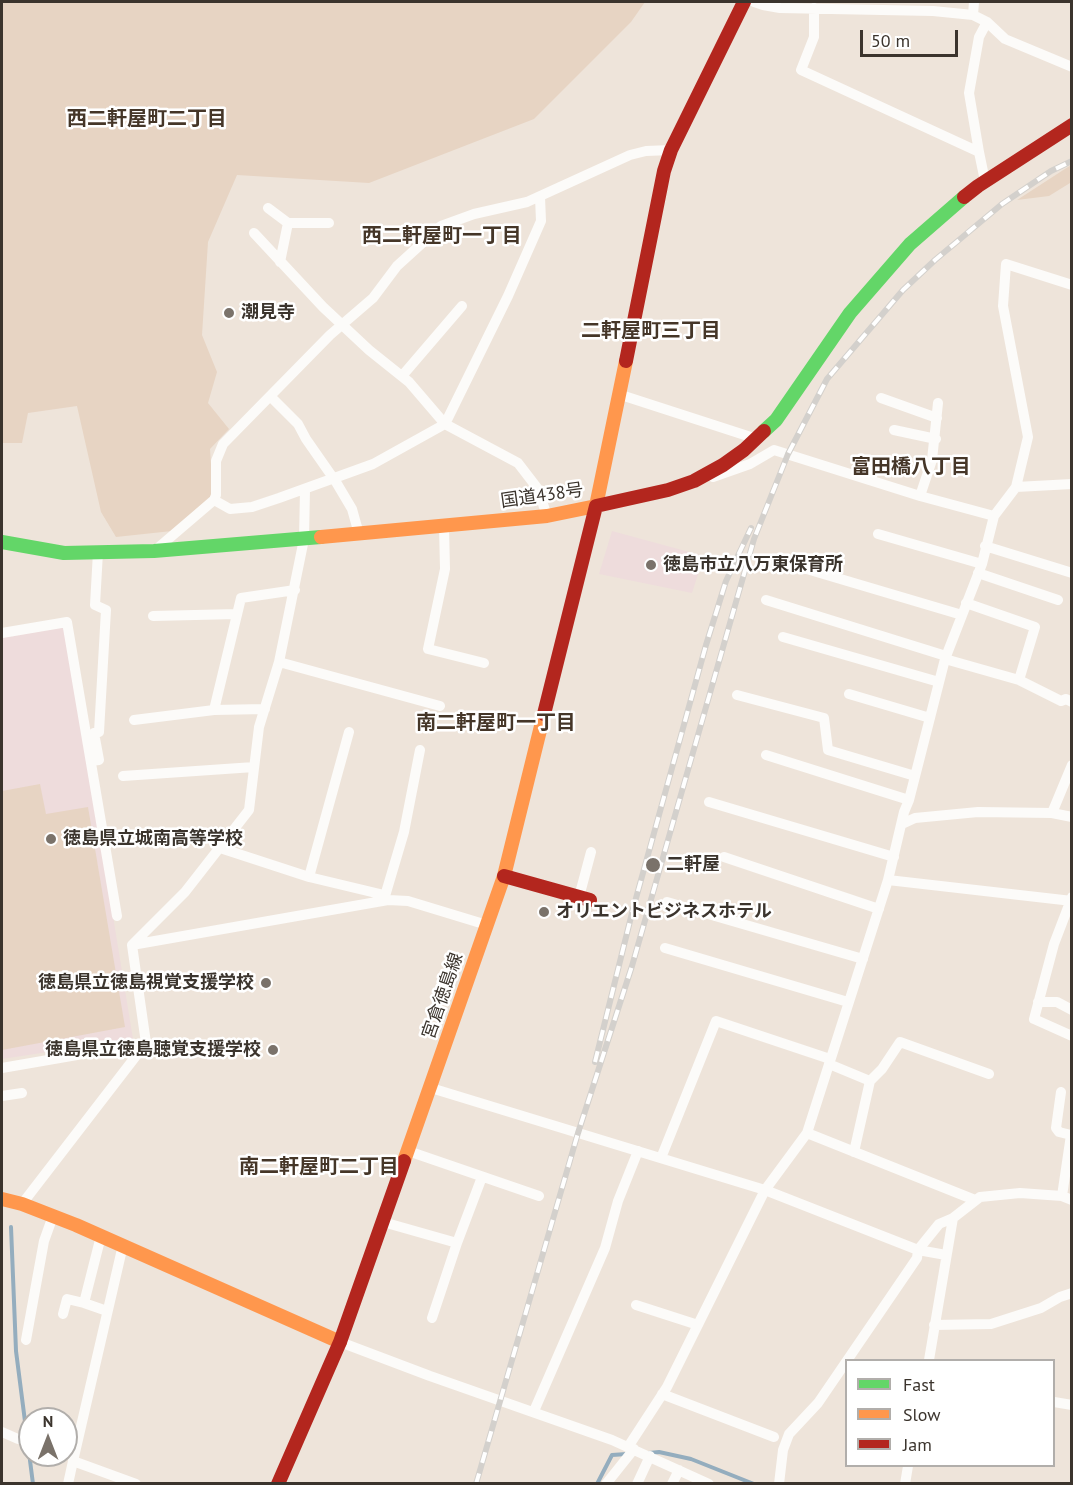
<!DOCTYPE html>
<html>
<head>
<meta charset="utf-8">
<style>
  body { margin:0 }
  #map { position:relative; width:1073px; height:1485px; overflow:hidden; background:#eee4da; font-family:"PT Sans",sans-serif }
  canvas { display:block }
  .frame { position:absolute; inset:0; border:3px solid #3b342d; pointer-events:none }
  .legend { position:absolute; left:845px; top:1359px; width:210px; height:108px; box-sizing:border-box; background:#fff; border:2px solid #b1aeab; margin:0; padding:8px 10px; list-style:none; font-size:18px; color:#3b342d }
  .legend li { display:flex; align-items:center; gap:12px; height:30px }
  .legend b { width:30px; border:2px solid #b1aeab }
  .north { position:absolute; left:18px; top:1407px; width:60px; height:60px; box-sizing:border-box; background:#fff; border:2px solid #b1aeab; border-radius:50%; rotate:0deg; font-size:16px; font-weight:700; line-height:24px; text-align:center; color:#3b342d }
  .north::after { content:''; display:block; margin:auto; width:21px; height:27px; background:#7a726a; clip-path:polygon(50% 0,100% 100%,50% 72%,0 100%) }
  .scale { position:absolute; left:860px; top:30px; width:98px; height:27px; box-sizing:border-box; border:3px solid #3b342d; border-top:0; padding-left:8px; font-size:18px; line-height:21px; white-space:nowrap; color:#3b342d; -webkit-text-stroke:4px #fff; paint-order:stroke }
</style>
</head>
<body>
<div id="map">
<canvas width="1073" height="1485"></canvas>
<div class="frame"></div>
<ul class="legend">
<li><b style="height:8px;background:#63d668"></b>Fast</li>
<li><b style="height:8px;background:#ff974d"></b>Slow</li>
<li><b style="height:8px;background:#b3261e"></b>Jam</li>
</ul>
<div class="north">N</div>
<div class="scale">50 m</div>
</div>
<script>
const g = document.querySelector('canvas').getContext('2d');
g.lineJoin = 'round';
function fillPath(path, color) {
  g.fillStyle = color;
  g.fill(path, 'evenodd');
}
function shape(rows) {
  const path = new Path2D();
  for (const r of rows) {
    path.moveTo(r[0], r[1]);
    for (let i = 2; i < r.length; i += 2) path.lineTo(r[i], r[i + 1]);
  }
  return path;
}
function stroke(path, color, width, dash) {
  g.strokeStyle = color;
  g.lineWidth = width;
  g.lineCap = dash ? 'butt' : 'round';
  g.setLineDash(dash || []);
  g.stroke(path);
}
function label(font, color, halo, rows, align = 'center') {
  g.font = font + ' "PT Sans","Noto Sans JP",sans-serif';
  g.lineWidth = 5;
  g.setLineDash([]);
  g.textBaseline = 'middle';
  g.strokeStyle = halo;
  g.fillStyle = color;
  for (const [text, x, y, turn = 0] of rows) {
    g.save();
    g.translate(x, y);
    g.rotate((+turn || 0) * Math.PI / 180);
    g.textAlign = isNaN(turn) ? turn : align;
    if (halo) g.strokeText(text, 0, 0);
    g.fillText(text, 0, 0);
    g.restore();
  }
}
fillPath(shape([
  [612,531,704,556,692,593,599,574],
  [66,627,133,1039,2,1059,2,638]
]), '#eedcdc');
fillPath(shape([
  [2,2,645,2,631,22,534,119,369,183,237,175,208,242,202,335,217,372,208,403,229,429,210,449,213,494,172,531,116,537,101,512,77,406,28,413,22,443,2,443],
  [1071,165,1070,183,1049,196,1017,200],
  [40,784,46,814,88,807,125,1027,2,1050,2,791]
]), '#e7d4c3');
stroke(shape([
  [11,1227,16,1351,33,1484],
  [649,1453,659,1452,691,1459,754,1484],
  [597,1484,612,1455,627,1454]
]), '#94adbe', 4);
stroke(shape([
  [754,2,763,5,780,8,933,11,973,15,987,22,1005,39,1072,67],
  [814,8,814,37,801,70,979,152,969,93,979,37,987,22],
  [973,15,974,2],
  [979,152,985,181],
  [268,208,288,223],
  [254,233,323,307,369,350,409,382,445,424,508,296,541,221,540,197],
  [280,262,288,223,329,223],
  [402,376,462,306],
  [618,394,757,439],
  [271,397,298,424,306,439,336,482,352,509,359,534],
  [881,398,937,418],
  [894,430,936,439],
  [713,477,750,464,774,450,920,496,994,516],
  [1016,487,1028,437,1003,306,1006,264,1072,285],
  [920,496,932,460,938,403],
  [214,500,230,509,252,507,279,498,373,464,445,424,518,463,538,489,547,516],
  [444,526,445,569,428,649,484,663],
  [878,534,982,564],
  [985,546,1072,573],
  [159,547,214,500,216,495,216,461,223,444,330,335,373,298,397,266,441,226,474,214,527,202,630,155,646,151,671,150],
  [783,562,962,615],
  [978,573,1058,600],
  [766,600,946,656],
  [153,616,237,614],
  [2,633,67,622,117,916],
  [783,637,939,682],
  [945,659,1019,680,1035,627,966,603],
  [279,662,440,706],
  [1019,680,1061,701,1066,699,1072,702],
  [849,694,930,718],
  [737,695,824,718,828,750,915,776],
  [265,709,214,710,241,598,295,590],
  [134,720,214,710],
  [766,755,909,800],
  [91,761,99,760,94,733,99,732,106,610,95,605,98,552],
  [123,776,254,767],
  [709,802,894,857],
  [1052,813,1072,765],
  [902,824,915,818,978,812,1052,813,1072,817],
  [220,848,309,877,380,894,388,900],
  [724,857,879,909],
  [309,877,349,732],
  [888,880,904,812,909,800,945,659,982,564,994,516,1016,487,1072,484],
  [385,896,404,832,420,750],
  [579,897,591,852],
  [1072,897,1054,944,1034,1019,1072,1036],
  [667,902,863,959],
  [132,945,388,900,408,901,487,925],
  [665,948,848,1002],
  [1038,1002,1057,1002,1072,1010],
  [146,1043,132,945,185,892,249,810,259,727,279,662,304,539,305,490],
  [829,1064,870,1081,882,1069,900,1042,989,1074],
  [2,1068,146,1043,22,1204],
  [431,1088,765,1190,918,1250,946,1255],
  [1061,1092,1056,1128,1059,1132,1071,1135,1062,1196],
  [2,1096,22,1093],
  [807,1133,975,1200],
  [408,1151,539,1196],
  [854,1152,870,1081],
  [661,1158,716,1021,830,1059],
  [383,1222,457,1243,482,1177],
  [123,1245,73,1461,136,1484],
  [84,1303,107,1311],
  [636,1305,698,1325],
  [63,1314,67,1299,84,1303,101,1236],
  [432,1318,457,1243],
  [934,1325,991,1324,1041,1308,1060,1297,1072,1293],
  [26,1340,44,1241,53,1216],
  [340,1342,430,1376,612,1440,709,1484],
  [929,1360,953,1218],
  [662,1394,774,1437],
  [1054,1402,1072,1405],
  [534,1411,605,1248,618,1201,638,1151],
  [2,1432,18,1439],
  [628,1447,667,1387,765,1190,807,1133,888,880,1072,901],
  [68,1484,73,1461],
  [606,1484,634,1449],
  [637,1484,650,1456],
  [672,1484,679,1470],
  [779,1484,783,1450,789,1434,818,1403,917,1258,918,1250,939,1224,953,1218,980,1197,1020,1193,1062,1196,1072,1200],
  [905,1484,908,1466]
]), '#fcfbf9', 10);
stroke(shape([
  [764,431,776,420,850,313,910,244,964,197],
  [2,542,64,553,154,551,321,537]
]), '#63d668', 14);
stroke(shape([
  [321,537,547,516,596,506,626,361],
  [404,1161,504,876,544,714],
  [2,1199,22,1204,76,1225,340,1342]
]), '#ff974d', 14);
stroke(shape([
  [964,197,978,186,1072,125],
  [626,361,664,171,671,150,744,2],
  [544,714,596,506,668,490,694,481,723,465,744,450,764,431],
  [504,876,590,900],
  [278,1484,340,1342,404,1161]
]), '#b3261e', 14);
const rail = shape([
  [595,1062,633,909,706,645,726,581,751,528],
  [476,1484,578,1133,632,966,754,539,788,454,827,379,903,290,935,260,1002,204,1051,171,1072,161]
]);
stroke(rail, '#d3d0cc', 6);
stroke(rail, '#fff', 4, [11]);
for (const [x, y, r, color] of [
  [229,313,6,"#7a726a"],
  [651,565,6,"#7a726a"],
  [51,839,6,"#7a726a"],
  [653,865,8,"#7a726a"],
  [544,912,6,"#7a726a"],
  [266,983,6,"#7a726a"],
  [273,1050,6,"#7a726a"]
]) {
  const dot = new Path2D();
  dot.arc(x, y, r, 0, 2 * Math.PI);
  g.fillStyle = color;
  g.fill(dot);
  stroke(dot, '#fff', 2);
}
label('bold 18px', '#3b342d', '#fff', [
  ["潮見寺",241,313],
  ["徳島市立八万東保育所",663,565],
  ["徳島県立城南高等学校",63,839],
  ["二軒屋",666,865],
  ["オリエントビジネスホテル",556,912],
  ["徳島県立徳島視覚支援学校",254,983,"right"],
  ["徳島県立徳島聴覚支援学校",261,1050,"right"]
], 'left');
label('18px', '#3b342d', '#fff', [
  ["国道438号",542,496,-8],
  ["宮倉徳島線",443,996,-71]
]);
label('bold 20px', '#453628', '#fff', [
  ["西二軒屋町二丁目",147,119],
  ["西二軒屋町一丁目",442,236],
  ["二軒屋町三丁目",651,331],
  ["富田橋八丁目",911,467],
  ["南二軒屋町一丁目",496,723],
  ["南二軒屋町二丁目",319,1167]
]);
</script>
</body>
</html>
